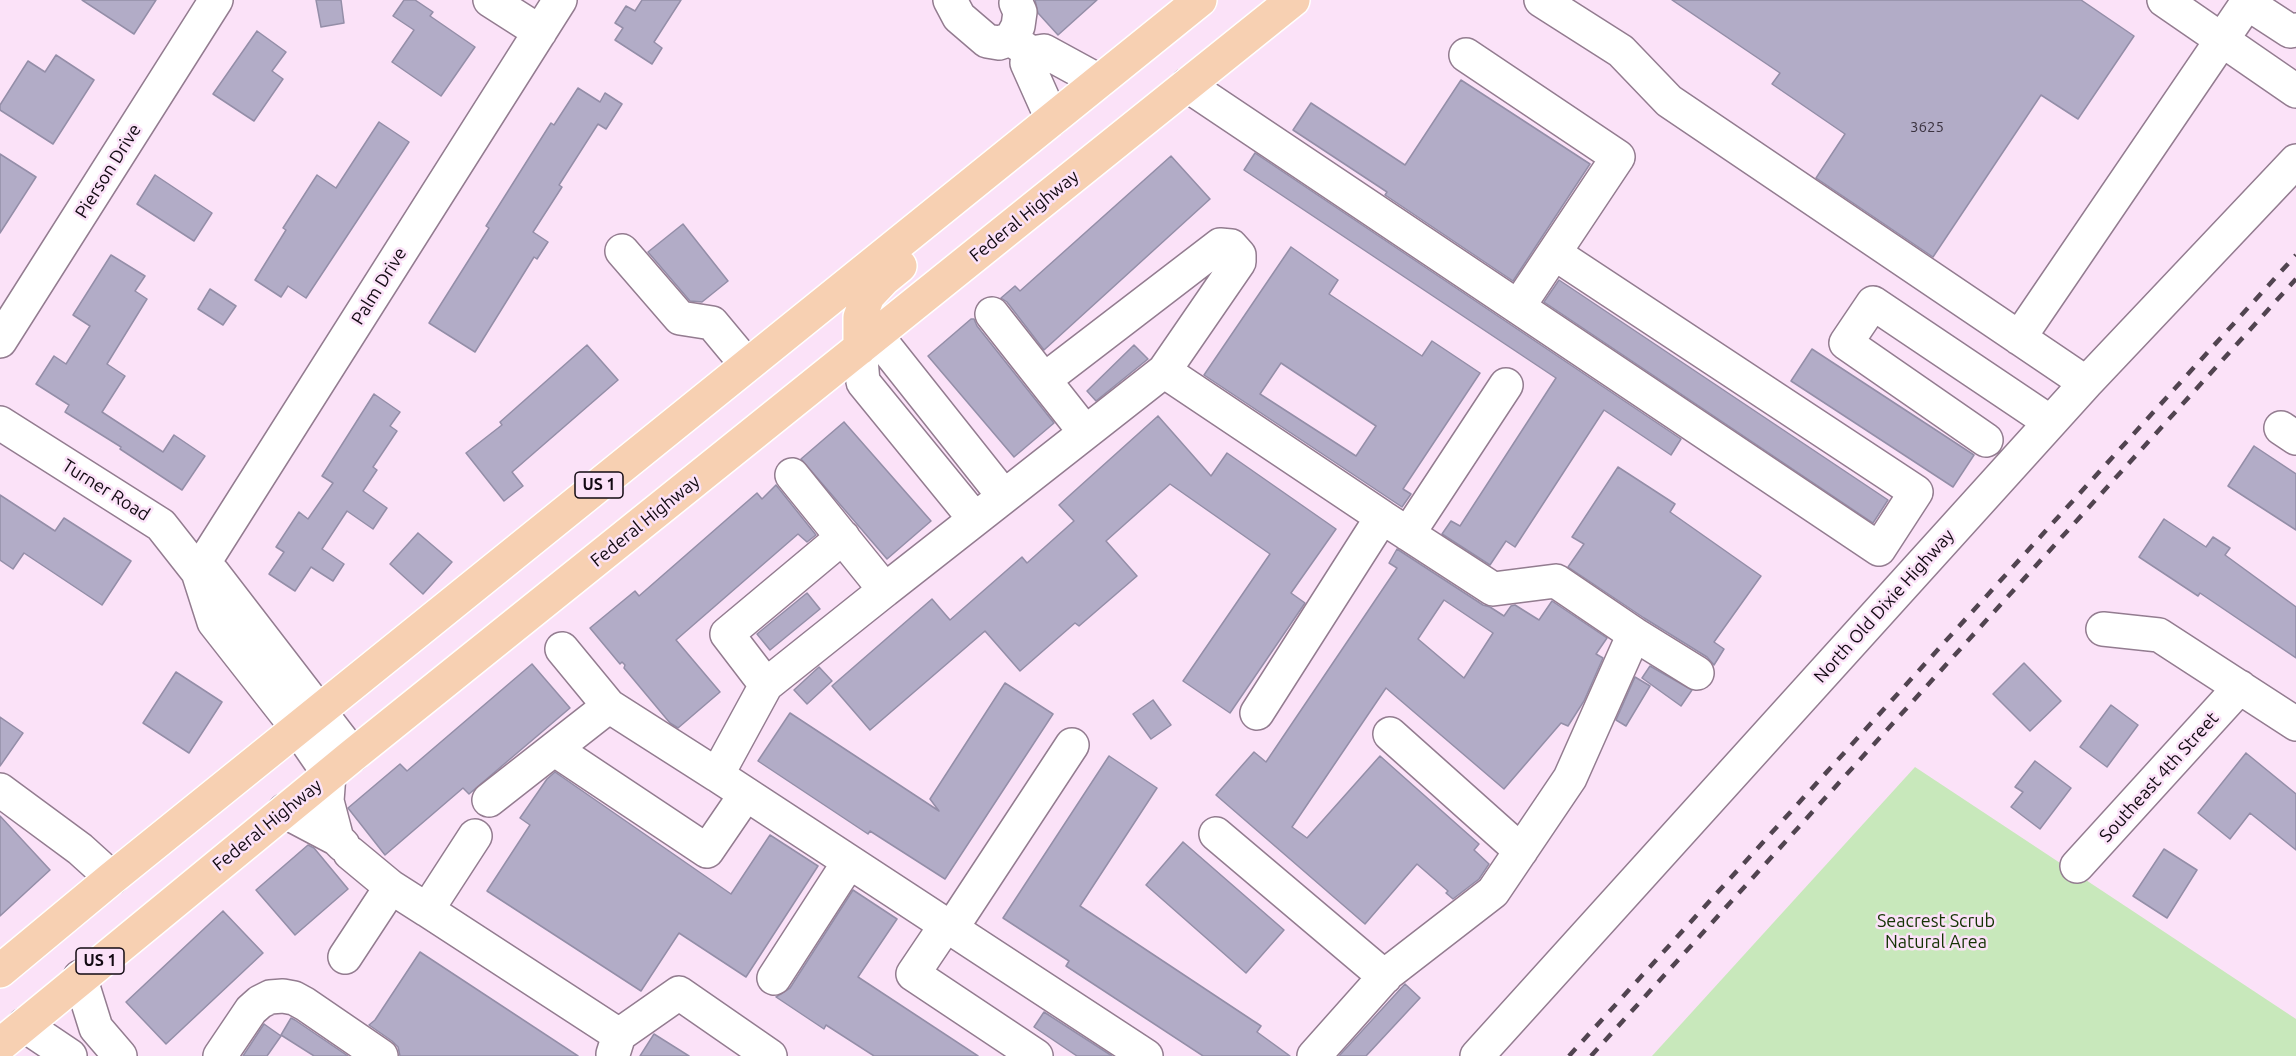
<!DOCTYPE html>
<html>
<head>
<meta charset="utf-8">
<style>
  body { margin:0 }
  canvas { display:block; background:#fbe2f8 }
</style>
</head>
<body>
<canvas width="2296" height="1056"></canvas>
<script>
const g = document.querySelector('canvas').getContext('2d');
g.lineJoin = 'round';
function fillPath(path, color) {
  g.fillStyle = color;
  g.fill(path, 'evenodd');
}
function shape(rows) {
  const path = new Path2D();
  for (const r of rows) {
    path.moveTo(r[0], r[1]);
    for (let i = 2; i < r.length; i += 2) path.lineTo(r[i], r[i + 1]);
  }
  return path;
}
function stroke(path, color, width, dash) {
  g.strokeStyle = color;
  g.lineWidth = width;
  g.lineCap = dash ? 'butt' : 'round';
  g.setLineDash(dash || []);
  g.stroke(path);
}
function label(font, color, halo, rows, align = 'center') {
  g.font = font + ' Ubuntu,sans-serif';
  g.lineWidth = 5;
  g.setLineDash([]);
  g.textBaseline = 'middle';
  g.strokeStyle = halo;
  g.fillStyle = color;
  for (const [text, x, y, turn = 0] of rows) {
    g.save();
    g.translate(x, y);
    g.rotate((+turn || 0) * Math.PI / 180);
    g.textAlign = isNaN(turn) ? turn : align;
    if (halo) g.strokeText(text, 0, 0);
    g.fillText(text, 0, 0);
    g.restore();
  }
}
fillPath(shape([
  [1915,767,2296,1019,2296,1056,1652,1056]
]), '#c8e8bb');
const building = shape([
  [82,0,156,0,134,34,82,0],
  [316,0,341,0,344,23,321,27,316,0],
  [404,0,415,0,433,12,430,16,475,47,441,96,392,62,414,30,393,16,404,0],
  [642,0,681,0,654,42,662,48,652,64,615,40,623,28,615,23,626,6,635,11,642,0],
  [1035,0,1097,0,1058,35,1038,13,1035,0],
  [1672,0,2081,0,2134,36,2078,119,2041,95,1933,257,1816,178,1845,134,1772,84,1780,73,1672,0],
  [257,31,286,52,272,71,283,79,254,121,213,94,257,31],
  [56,55,94,80,53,144,0,110,0,105,28,61,45,72,56,55],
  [1461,80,1590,164,1513,281,1385,195,1387,192,1293,130,1311,103,1405,165,1461,80],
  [578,88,600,102,605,93,622,104,606,129,598,124,559,185,562,187,533,232,548,242,537,259,534,257,475,352,429,323,489,228,486,226,551,123,554,125,578,88],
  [379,122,409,142,306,298,288,286,281,297,255,280,286,230,283,228,317,175,336,188,379,122],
  [1255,153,1681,439,1671,455,1604,410,1515,547,1506,541,1490,565,1442,534,1451,521,1460,526,1556,378,1244,170,1255,153],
  [0,154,36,177,0,233,0,154],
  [1171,156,1210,199,1044,350,1007,302,1001,298,1015,286,1020,291,1171,156],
  [155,175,212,213,194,241,137,204,155,175],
  [683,224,728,281,702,302,690,301,648,252,683,224],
  [1291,247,1338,280,1329,294,1422,356,1432,341,1480,373,1403,489,1411,494,1402,507,1204,375,1291,247],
  [1281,363,1376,426,1356,456,1260,394,1281,363],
  [111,255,145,276,135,291,147,299,107,364,125,376,102,412,163,452,174,435,205,456,182,490,120,449,121,447,65,412,69,405,36,384,54,356,66,364,90,326,73,315,111,255],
  [1559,280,1888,500,1873,523,1544,302,1559,280],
  [210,289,236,306,223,325,198,309,210,289],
  [971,319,974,319,977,326,1054,423,1014,457,928,356,971,319],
  [587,345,618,380,512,472,523,486,504,501,466,453,502,425,500,422,587,345],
  [1134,345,1148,359,1096,401,1087,391,1134,345],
  [1812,349,1974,455,1953,487,1791,381,1812,349],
  [374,394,400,412,390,426,397,431,373,467,377,470,363,491,387,508,373,529,347,511,322,549,344,564,333,581,311,567,295,591,269,574,284,552,276,547,299,512,308,519,333,483,322,476,374,394],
  [1158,416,1211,476,1227,453,1336,529,1291,593,1305,603,1230,713,1183,681,1270,554,1170,484,1106,541,1137,576,1079,626,1075,623,1020,671,985,631,870,730,832,686,932,599,950,620,1022,557,1027,563,1074,521,1059,505,1158,416],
  [844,422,931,521,887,559,801,459,844,422],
  [2254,446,2296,474,2296,530,2228,486,2254,446],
  [1618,467,1675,504,1670,512,1761,576,1714,642,1724,649,1714,665,1707,657,1644,618,1568,567,1584,544,1572,537,1618,467],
  [776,485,816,535,807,542,798,534,676,640,720,692,678,728,670,723,624,668,625,665,622,662,620,664,590,628,635,591,639,596,757,493,762,499,776,485],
  [0,495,55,531,64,518,131,561,102,605,24,553,13,569,0,560,0,495],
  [2164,519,2206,547,2213,537,2230,548,2225,555,2296,607,2296,658,2200,593,2198,596,2139,557,2164,519],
  [418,533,452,562,423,594,390,564,418,533],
  [1397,549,1483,605,1490,607,1504,616,1511,606,1515,605,1539,620,1552,601,1607,638,1596,654,1603,658,1584,701,1568,726,1561,723,1504,789,1386,688,1292,827,1307,838,1380,756,1479,844,1474,850,1489,864,1479,879,1453,899,1446,893,1448,891,1417,864,1365,924,1216,795,1254,752,1266,762,1397,568,1389,563,1397,549],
  [1444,600,1493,633,1464,678,1418,639,1444,600],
  [807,593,820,609,770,650,757,634,807,593],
  [2024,663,2061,701,2030,731,1993,694,2024,663],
  [532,664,570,708,469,794,463,788,385,855,348,808,400,764,407,771,532,664],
  [1650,666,1692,690,1681,706,1642,678,1650,666],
  [819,667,832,681,807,704,794,690,819,667],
  [176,672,222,702,189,753,143,723,176,672],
  [1635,677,1650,686,1626,726,1616,720,1635,677],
  [1005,683,1053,714,945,879,870,831,868,834,758,761,790,713,939,811,930,799,1005,683],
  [1153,700,1171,725,1151,739,1133,714,1153,700],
  [2111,705,2138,725,2107,767,2080,747,2111,705],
  [0,717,23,733,0,766,0,717],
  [2246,753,2296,794,2296,850,2250,813,2230,839,2198,813,2246,753],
  [1109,756,1157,788,1080,906,1261,1026,1257,1032,1290,1056,1203,1056,1066,966,1069,961,1003,918,1109,756],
  [2035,761,2071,788,2040,829,2011,807,2023,792,2015,787,2035,761],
  [555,772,731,894,770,835,818,866,746,977,679,933,641,991,487,891,530,825,520,818,547,779,555,772],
  [0,816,50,870,0,916,0,816],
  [1183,842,1284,930,1246,973,1146,885,1183,842],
  [308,845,314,848,348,889,295,935,256,890,308,845],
  [2164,849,2197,870,2167,918,2133,896,2164,849],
  [853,890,897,919,858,977,978,1056,874,1056,826,1025,824,1029,776,997,790,988,853,890],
  [223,911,263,953,166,1044,126,1002,223,911],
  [420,952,578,1056,400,1056,398,1047,392,1041,369,1025,375,1020,420,952],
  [1405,984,1420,998,1366,1056,1339,1056,1405,984],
  [1044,1012,1112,1056,1077,1056,1034,1027,1044,1012],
  [291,1018,295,1020,348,1056,314,1056,281,1035,291,1018],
  [264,1024,281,1036,267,1056,243,1056,264,1024],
  [654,1034,689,1056,640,1056,654,1034]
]);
fillPath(building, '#b2acc7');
stroke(building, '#948ea8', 1.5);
const minor = shape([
  [490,0,540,32],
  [950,0,959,17,987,41,999,43,1011,39,1031,53,1027,63,1052,119],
  [1541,0,1621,51,1669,101,2086,383],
  [2164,0,2296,91],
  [1011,39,1018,26,1020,12,1016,3],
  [1031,53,1044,51,1099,81],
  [1466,55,1618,157,1554,253],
  [1187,85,1879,549,1916,492,1554,253,1518,307],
  [622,251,680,318,712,323,747,365],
  [992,314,1085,432],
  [876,335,1003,495],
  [2019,338,2247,3,2290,31,2296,30],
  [0,341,216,0],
  [860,348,863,382,974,518],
  [1044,380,1220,245,1231,246,1239,255,1239,262,1164,371],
  [0,423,161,525,198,572,214,622,298,729,329,774,327,801,337,839],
  [2281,428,2296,438],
  [1986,440,1846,343,1873,303,2050,422],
  [792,475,885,590,1164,371,1382,517],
  [1408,534,1506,385],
  [843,537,727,634,766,685,885,590],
  [198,572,560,0],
  [198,572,213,573,353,755],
  [2103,629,2159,635,2296,724],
  [562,649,609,706,717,775,766,685],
  [1257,713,1382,517,1493,589,1556,581,1634,634],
  [1390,734,1521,851],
  [554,749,707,851,746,794],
  [717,775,1146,1056],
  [0,790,80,849,112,878],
  [489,800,609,706],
  [284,811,337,839,343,845],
  [1216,834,1385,977],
  [350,853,391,887,427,910,475,836],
  [2077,866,2240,687],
  [427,910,619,1035],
  [946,925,913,974,1036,1056],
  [951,929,1072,745],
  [345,957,391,887],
  [80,977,96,1028,120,1056],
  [774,978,849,862],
  [24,1025,70,1056],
  [613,1054,619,1035,679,993,770,1056],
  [220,1056,251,1010,260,1002,270,997,283,996,294,998,305,1004,381,1056],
  [1314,1056,1387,974,1493,892,1570,778,1634,634,1697,673],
  [1477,1056,2086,383,2296,161]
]);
const major = shape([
  [860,348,860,317,868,296,884,279,900,266],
  [0,971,112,878,1200,0],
  [0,1045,353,755,1293,0]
]);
stroke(minor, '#937c90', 36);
stroke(major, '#fff', 36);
stroke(minor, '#fff', 33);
stroke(major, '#f7d0b2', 33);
stroke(shape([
  [1569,1056,2296,255],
  [1591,1056,2296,279]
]), '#514450', 4.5, [10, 10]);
label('15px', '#3a323f', null, [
  ["3625",1927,127]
]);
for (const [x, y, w] of [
  [599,485,48],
  [100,961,48]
]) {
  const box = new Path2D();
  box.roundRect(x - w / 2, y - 13, w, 26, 4.5);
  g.fillStyle = '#fbe2f8';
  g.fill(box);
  stroke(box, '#120a12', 1.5);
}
label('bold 16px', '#120a12', null, [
  ["US 1",599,485],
  ["US 1",100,961]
]);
label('18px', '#120a12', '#fbe2f8', [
  ["Pierson Drive",108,171,-58],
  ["Federal Highway",1024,216,-39],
  ["Palm Drive",379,286,-58],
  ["Turner Road",106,490,32],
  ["Federal Highway",645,521,-39],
  ["North Old Dixie Highway",1884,606,-48],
  ["Southeast 4th Street",2159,777,-48],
  ["Federal Highway",267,825,-39]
]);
label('18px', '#143303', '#fbe2f8', [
  ["Seacrest Scrub",1936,921],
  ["Natural Area",1936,942]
]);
</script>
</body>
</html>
